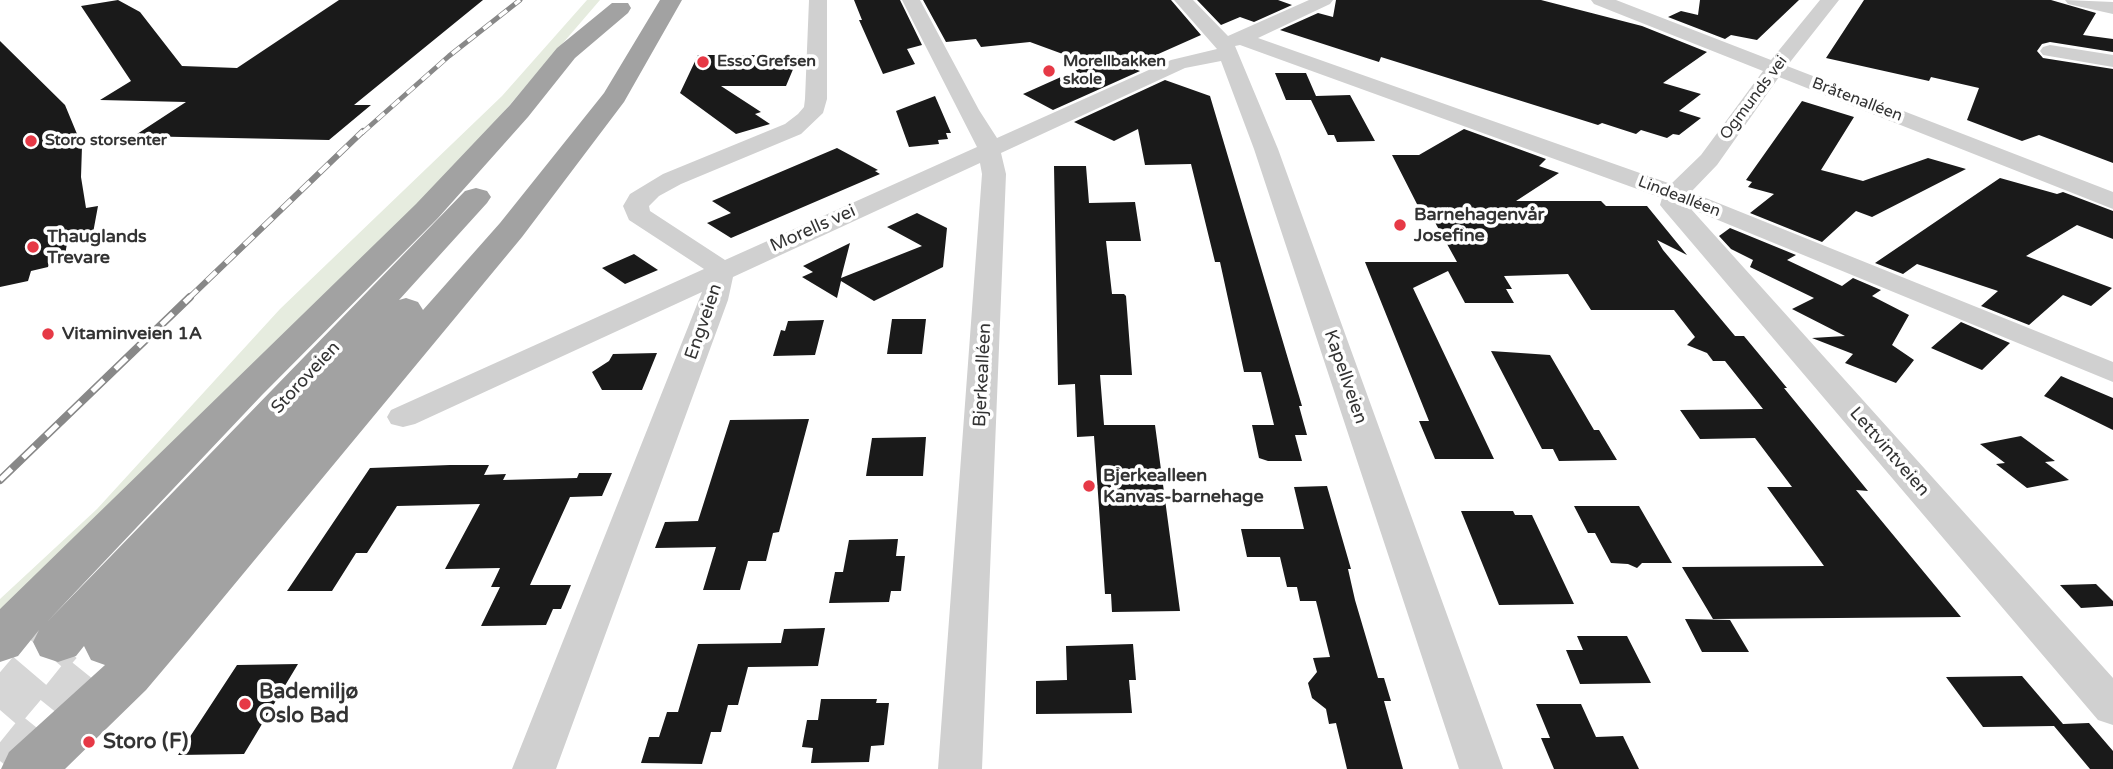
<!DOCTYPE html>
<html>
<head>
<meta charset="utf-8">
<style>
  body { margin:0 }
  canvas { display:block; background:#fff }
</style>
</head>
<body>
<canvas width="2113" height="769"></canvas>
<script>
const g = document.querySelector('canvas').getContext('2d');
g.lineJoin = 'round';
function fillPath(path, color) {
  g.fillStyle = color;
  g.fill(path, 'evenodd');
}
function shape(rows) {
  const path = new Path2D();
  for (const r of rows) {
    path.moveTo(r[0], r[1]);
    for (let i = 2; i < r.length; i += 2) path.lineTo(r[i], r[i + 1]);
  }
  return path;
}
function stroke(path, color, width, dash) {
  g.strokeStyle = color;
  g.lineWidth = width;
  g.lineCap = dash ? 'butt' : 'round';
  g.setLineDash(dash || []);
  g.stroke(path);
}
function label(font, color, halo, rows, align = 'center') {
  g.font = font + ' "Varela Round",sans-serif';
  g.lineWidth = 7;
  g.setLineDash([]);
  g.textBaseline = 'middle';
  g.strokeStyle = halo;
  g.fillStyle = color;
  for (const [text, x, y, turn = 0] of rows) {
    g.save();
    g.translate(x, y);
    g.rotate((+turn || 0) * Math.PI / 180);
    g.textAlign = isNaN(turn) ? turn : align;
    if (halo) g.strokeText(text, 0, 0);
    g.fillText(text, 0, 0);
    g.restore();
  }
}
fillPath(shape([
  [587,0,600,0,495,122,432,190,0,612,0,599,97,509,280,309,502,96]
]), '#e6ecdf');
fillPath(shape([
  [118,0,140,12,182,66,237,68,339,0,483,0,354,105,371,105,329,140,134,136,186,102,100,100,131,81,81,6],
  [854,0,900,0,922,45,907,49,915,64,883,74,859,20,862,20],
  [923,0,1171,0,1201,35,1129,67,1140,71,1053,110,1023,94,1090,64,1030,42,981,47,976,39,946,42],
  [1197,0,1278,0,1292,5,1254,22,1240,17,1221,25],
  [1336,0,1541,0,1642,26,1707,52,1663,83,1701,94,1679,111,1701,118,1679,135,1673,134,1667,138,1641,130,1636,134,1602,123,1598,125,1381,57,1379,62,1280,30,1318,13,1333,17],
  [1700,0,1799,0,1757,40,1731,35,1725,39,1668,17,1681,11,1698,15],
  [1864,0,2051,0,2096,13,2083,35,2113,39,2113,52,2050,42,2042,44,2037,51,2043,58,2113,69,2113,163,2039,135,2022,141,1967,120,1979,88,1931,77,1929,81,1826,58],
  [0,41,65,105,82,146,81,177,86,208,98,206,93,233,68,238,65,255,50,258,48,267,31,271,28,281,0,287],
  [698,55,799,55,786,86,721,86,761,112,755,114,770,124,736,134,680,93],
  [1275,73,1306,73,1316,96,1350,95,1375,141,1337,142,1334,135,1328,135,1311,100,1286,100],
  [1165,80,1210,96,1302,406,1299,406,1307,435,1295,435,1302,461,1268,461,1259,458,1252,425,1274,425,1261,372,1244,372,1220,262,1215,262,1191,164,1145,165,1138,129,1114,141,1074,122],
  [935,96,951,133,946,133,948,139,938,140,939,144,909,147,896,111],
  [1802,101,1854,117,1821,170,1863,181,1928,158,1966,169,1872,217,1856,211,1822,242,1750,213,1774,194,1748,187,1752,182,1746,180],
  [1464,129,1546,159,1539,166,1559,173,1516,201,1601,201,1606,206,1647,206,1687,255,1657,240,1663,250,1735,336,1744,336,1787,388,1784,388,1868,491,1856,490,1961,617,1713,619,1682,567,1824,566,1767,487,1792,487,1755,438,1700,439,1680,410,1763,409,1725,361,1713,361,1707,353,1687,345,1695,337,1674,310,1591,310,1568,274,1504,276,1512,289,1506,289,1514,303,1465,303,1448,271,1413,288,1494,459,1435,459,1419,421,1429,421,1365,262,1457,262,1427,208,1419,208,1392,155,1419,155],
  [837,148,878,170,875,171,880,174,731,238,707,223,731,213,712,201],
  [1054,166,1086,166,1089,203,1135,202,1141,241,1106,241,1112,294,1124,294,1126,296,1132,375,1100,375,1104,425,1155,425,1180,611,1112,612,1111,594,1105,594,1094,436,1077,437,1075,384,1058,385],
  [2000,178,2057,194,2063,192,2113,211,2113,239,2077,225,2026,256,2112,288,2091,306,2063,295,2029,325,1981,306,1998,291,1917,264,1903,274,1875,263],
  [917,213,947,228,943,267,874,301,841,281,837,298,802,277,813,272,803,266,850,243,841,278,922,246,887,227],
  [1730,228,1796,255,1787,260,1842,286,1853,278,1881,290,1872,296,1909,315,1892,345,1914,360,1896,383,1845,363,1853,354,1812,338,1845,336,1792,309,1814,298,1750,267,1753,260,1731,249,1719,236],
  [634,254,658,270,625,284,602,268],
  [892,319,926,319,922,354,887,354],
  [824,320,815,355,773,356,781,330,785,331,788,321],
  [1961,322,2010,343,1982,370,1931,348],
  [1491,351,1550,355,1594,430,1599,430,1617,460,1559,461,1553,449,1542,449],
  [657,353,642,390,602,390,592,372,609,361,613,354],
  [2061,376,2113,398,2113,430,2044,396],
  [809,419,779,532,773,533,766,561,748,561,740,590,703,590,716,547,655,548,665,522,698,521,730,420],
  [2021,436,2055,461,2045,462,2069,480,2027,488,1996,464,2005,463,1980,444],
  [926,437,923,476,866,476,872,438],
  [450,465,489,465,484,475,506,474,503,480,577,478,579,473,612,473,602,496,570,497,530,585,571,585,561,609,553,609,546,625,481,626,500,587,491,587,500,568,445,569,480,504,397,506,367,553,356,553,332,591,287,591,370,468],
  [1327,486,1351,569,1348,569,1355,600,1378,678,1384,678,1391,701,1384,701,1403,769,1347,769,1336,723,1329,724,1326,709,1312,698,1308,683,1317,672,1313,658,1330,657,1316,601,1300,601,1297,587,1287,587,1280,557,1247,557,1241,529,1304,529,1294,487],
  [1574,506,1639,506,1672,563,1642,563,1637,568,1628,564,1611,563,1595,533,1588,533],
  [1461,511,1513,511,1515,515,1532,515,1574,604,1499,605],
  [898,539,896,556,905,556,901,591,891,591,889,602,829,603,835,572,843,572,849,540],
  [2096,584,2113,601,2113,606,2081,608,2060,585],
  [1685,619,1730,620,1749,652,1702,652],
  [825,628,818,666,748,667,738,705,728,705,721,732,711,732,702,764,641,763,649,737,659,737,667,712,678,712,698,644,781,643,784,629],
  [1577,636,1627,636,1651,683,1580,684,1566,650,1583,650],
  [1133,644,1136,680,1129,680,1132,713,1036,714,1036,681,1067,680,1066,646],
  [298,664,244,754,178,755,237,665],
  [2022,676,2063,724,2089,723,2113,751,2113,769,2090,769,2054,726,1983,727,1946,677],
  [821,699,877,699,876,703,889,703,884,745,871,746,869,762,811,763,813,748,802,747,807,720,818,720],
  [1536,704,1581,704,1596,737,1623,736,1639,769,1554,769,1541,738,1550,738]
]), '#1a1a1a');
stroke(shape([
  [0,710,58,642],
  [10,769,109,646]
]), '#d6d6d6', 49, [49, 24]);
fillPath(shape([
  [809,0,827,0,827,99,823,113,801,134,681,184,659,196,649,206,650,211,725,260,977,147,902,0,920,0,979,110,997,138,1171,60,1217,49,1174,0,1193,0,1228,36,1309,0,1333,0,1330,4,1258,38,1671,184,1701,155,1763,71,1594,4,1591,0,1616,0,1771,60,1820,0,1839,0,1787,66,2113,192,2113,209,1779,77,1717,165,1691,192,2113,362,2113,382,1691,209,2113,678,2113,725,2098,720,1664,210,1660,205,1662,198,1240,45,1235,46,1278,149,1503,769,1459,769,1254,149,1221,61,1185,68,1001,153,1006,174,982,769,938,769,982,174,980,163,733,277,728,300,556,769,512,769,702,292,415,424,403,427,391,424,387,417,391,410,704,269,629,220,623,206,630,194,663,174,785,124,798,114,804,107,805,99,809,0],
  [2065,0,2113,2,2113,14,2068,4,2065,0],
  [2050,45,2113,55,2113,67,2043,55,2040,51,2043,47,2050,45]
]), '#d0d0d0');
fillPath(shape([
  [660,0,682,0,624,102,522,237,190,638,146,690,65,769,1,769,9,752,105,665,91,660,84,646,76,656,58,662,40,656,33,642,39,630,18,656,0,662,0,609,416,204,510,105,557,48,612,3,628,3,631,8,628,13,575,58,528,117,438,218,262,395,47,622,465,191,476,188,487,191,491,197,487,203,399,300,406,298,418,302,423,310,500,223,604,93,660,0]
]), '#a2a2a2');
const railFar2 = shape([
  [362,133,449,56,520,0]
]);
const railFar1 = shape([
  [188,299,363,131]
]);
const rail = shape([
  [0,480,190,297]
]);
stroke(railFar2, '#888', 5);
stroke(railFar1, '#888', 6);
stroke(rail, '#888', 8);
stroke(railFar2, '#fff', 3.5, [10]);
stroke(railFar1, '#fff', 4.5, [13]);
stroke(rail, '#fff', 5, [16]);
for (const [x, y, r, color] of [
  [703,62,7,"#e63946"],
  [1049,71,7,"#e63946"],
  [31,141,7,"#e63946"],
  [1400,225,7,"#e63946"],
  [33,247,7,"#e63946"],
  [48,334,7,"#e63946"],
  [1089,486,7,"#e63946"],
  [245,704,7,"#e63946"],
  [89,742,7,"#e63946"]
]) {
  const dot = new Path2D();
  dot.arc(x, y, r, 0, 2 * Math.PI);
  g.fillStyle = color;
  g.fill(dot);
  stroke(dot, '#fff', 2.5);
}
label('bold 16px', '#333', '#fff', [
  ["Esso Grefsen",717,62],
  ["Morellbakken",1063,62],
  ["skole",1063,80],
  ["Storo storsenter",45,141]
], 'left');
label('16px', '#333', '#fff', [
  ["Ogmunds vei",1754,98,-53],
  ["Bråtenalléen",1857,100,21],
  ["Lindealléen",1679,197,21]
]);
label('bold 18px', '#333', '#fff', [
  ["Barnehagenvår",1414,215],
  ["Josefine",1414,236],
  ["Thauglands",47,237],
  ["Trevare",47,258],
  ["Vitaminveien 1A",62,334],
  ["Bjerkealleen",1103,476],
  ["Kanvas-barnehage",1103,497]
], 'left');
label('18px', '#333', '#fff', [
  ["Morells vei",813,229,-24],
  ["Engveien",704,322,-71],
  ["Bjerkealléen",983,375,-87],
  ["Kapellveien",1345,377,71],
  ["Storoveien",306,378,-47],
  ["Lettvintveien",1889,452,49]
]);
label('bold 21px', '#333', '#fff', [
  ["Bademiljø",259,692],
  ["Oslo Bad",259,716],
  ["Storo (F)",103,742]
], 'left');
</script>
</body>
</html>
